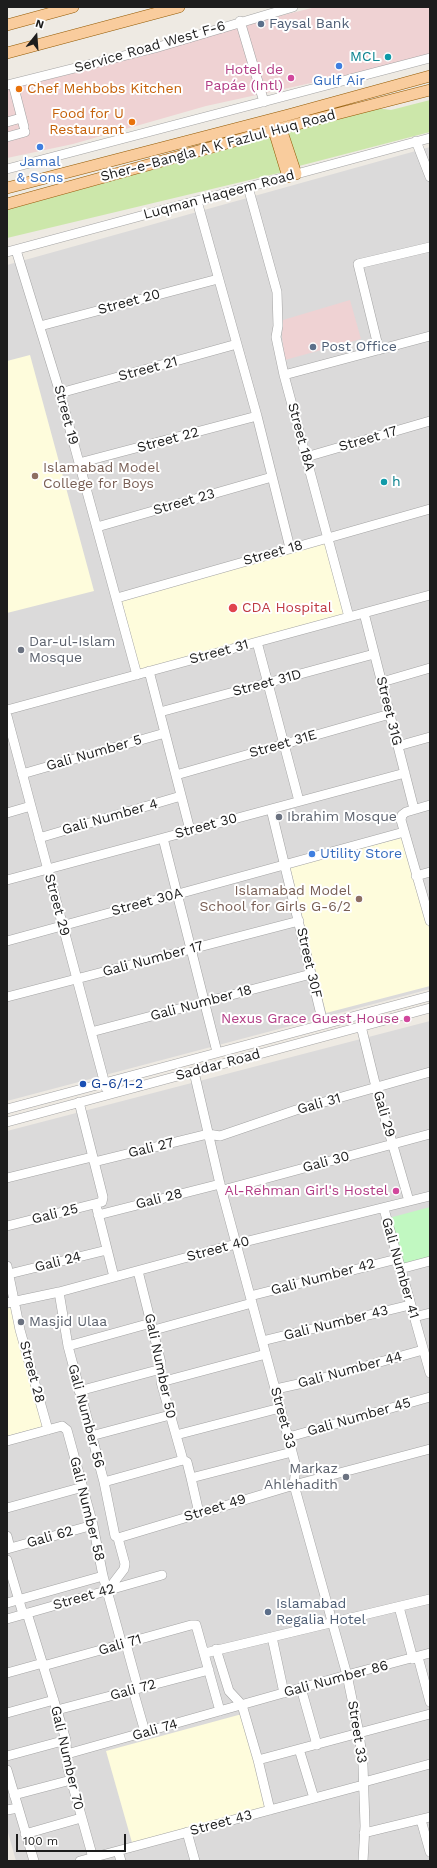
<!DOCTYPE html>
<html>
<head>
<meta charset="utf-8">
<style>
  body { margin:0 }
  #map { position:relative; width:437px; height:1868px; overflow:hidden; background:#eeeae3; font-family:"Work Sans",sans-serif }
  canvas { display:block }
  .frame { position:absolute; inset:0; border:8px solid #1d1d1d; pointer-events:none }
  .north { position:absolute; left:16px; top:16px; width:40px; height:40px; -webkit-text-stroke:3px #fff; paint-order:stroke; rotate:17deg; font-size:11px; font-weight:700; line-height:16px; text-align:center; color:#1d1d1d }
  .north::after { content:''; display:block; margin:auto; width:14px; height:18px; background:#1d1d1d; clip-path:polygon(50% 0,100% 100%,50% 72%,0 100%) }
  .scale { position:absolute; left:16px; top:1834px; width:110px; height:18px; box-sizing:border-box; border:2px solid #1d1d1d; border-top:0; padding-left:5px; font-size:12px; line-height:14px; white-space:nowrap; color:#1d1d1d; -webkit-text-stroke:3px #fff; paint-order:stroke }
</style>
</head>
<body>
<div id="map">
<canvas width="437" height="1868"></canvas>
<div class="frame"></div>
<div class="north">N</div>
<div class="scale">100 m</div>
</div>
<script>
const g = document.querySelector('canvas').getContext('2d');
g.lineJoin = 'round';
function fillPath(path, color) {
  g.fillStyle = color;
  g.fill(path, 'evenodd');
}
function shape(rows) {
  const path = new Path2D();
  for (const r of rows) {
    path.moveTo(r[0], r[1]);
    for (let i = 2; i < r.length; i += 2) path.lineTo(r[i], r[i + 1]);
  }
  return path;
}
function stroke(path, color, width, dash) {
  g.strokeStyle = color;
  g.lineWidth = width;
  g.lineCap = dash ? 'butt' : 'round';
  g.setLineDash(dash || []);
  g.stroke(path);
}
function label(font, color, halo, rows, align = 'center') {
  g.font = font + ' "Work Sans",sans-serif';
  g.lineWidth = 4;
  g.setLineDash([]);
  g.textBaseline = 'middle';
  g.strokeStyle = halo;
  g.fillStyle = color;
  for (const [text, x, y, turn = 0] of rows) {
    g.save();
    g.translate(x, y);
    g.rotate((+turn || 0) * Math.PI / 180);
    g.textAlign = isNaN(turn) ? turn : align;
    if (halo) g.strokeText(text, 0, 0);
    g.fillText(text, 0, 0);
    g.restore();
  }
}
fillPath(shape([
  [430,147,430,989,7,1101,7,265],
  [430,1021,430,1861,16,1861,7,1829,7,1131]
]), '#dbdada');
fillPath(shape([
  [316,7,430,7,430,57,206,106,73,144,7,158,7,83],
  [350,300,361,339,285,360,282,336,283,320]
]), '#efd2d3');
fillPath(shape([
  [30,355,94,591,7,613,7,361],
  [325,540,345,616,140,670,121,599],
  [402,838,430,931,430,986,326,1013,290,867],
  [11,1307,44,1426,7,1436,7,1309],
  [242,1714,271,1812,133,1846,106,1751]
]), '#fefcdc');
fillPath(shape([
  [430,100,430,132,299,166,288,132,376,108,391,110],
  [271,137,283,172,7,238,7,210]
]), '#cce7aa');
fillPath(shape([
  [430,1207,430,1258,401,1267,389,1218]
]), '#c1f8c1');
const minor = shape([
  [240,21,264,102],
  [13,84,24,127],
  [7,85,155,48,293,7],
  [7,122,21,118],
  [7,137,25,132],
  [416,141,430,177],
  [7,169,430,58],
  [248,187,277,292,278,326,276,337,284,375,349,617],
  [197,201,257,416,290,548],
  [16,250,60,393,137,675],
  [7,252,430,138],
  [40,326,218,279],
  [379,350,358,264,430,247],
  [284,375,430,336],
  [60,393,237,344],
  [306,457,430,421],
  [79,463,257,416],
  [97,527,272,477],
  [117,598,430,509],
  [364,613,414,809],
  [257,642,299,801],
  [149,671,190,830],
  [382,682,430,668],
  [7,710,430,595],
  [160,712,374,654],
  [7,716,106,1088],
  [398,746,430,737],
  [22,774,165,733],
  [176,775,390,714],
  [430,805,406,812,402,815,401,820,430,921],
  [271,809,323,1023],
  [7,813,31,806],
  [39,838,181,796],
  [163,838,217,1052],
  [416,876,430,872],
  [7,880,405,773],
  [7,941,404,832],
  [7,997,299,921],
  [361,1026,376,1087,409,1201],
  [91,1032,311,974],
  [194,1072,220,1184,291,1448,296,1467,294,1485,347,1675,359,1733,363,1765,365,1826,363,1861],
  [7,1109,430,996],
  [7,1122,430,1008],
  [94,1162,208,1134,220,1136,296,1110,430,1072],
  [7,1178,92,1157],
  [223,1190,430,1134],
  [97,1209,114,1277],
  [384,1209,430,1373],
  [98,1215,220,1184],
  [7,1226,102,1202,103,1197,79,1102],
  [7,1266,20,1330,48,1430],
  [400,1269,430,1261],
  [138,1271,161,1363,161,1382,183,1460],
  [9,1274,107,1250],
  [59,1292,68,1346,104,1482,115,1536,118,1538,125,1564,124,1569,108,1590],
  [250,1296,397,1259],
  [7,1303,59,1292,236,1244,430,1196],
  [414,1317,430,1313],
  [154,1330,252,1303],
  [262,1341,410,1305],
  [68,1346,151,1323],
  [161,1382,266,1354],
  [276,1389,312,1381,423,1350],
  [79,1391,161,1369],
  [176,1435,280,1408],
  [91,1436,170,1415],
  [289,1437,430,1397],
  [7,1441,62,1426,67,1430,93,1525,103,1576,122,1645],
  [191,1478,292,1452],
  [104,1482,183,1460,187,1462,191,1478,199,1513],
  [7,1508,83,1487],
  [7,1536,10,1548],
  [118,1538,294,1485,430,1449],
  [7,1549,93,1525],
  [7,1560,23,1614],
  [7,1603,103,1576],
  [399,1607,413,1659],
  [27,1613,66,1740,67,1765,93,1858],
  [7,1619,162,1575],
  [272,1637,284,1693],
  [126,1644,138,1688],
  [216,1649,229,1691,242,1705,258,1760,270,1810],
  [205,1653,430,1599],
  [418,1657,430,1702],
  [43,1666,191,1625,196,1625,220,1711],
  [7,1673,43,1663],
  [301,1688,317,1745],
  [133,1690,145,1732],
  [57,1710,209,1670],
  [7,1713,54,1700],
  [299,1749,314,1798],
  [67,1754,347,1675,430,1653],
  [7,1756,66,1740],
  [258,1760,430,1714],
  [7,1770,34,1861],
  [364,1782,430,1764],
  [14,1795,71,1780],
  [7,1810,18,1808],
  [421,1820,430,1852],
  [187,1832,195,1861],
  [364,1833,430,1817],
  [25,1834,81,1818],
  [118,1851,121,1861],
  [80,1861,363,1785]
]);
const major = shape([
  [7,25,73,7],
  [7,53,179,7],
  [272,124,288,177],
  [283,135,296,174],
  [7,188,288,115,430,76],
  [7,204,274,130,430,90]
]);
stroke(minor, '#a4a4a4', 10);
stroke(major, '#935a04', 12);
stroke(minor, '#fff', 9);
stroke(major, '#f9cc9d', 11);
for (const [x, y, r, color] of [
  [261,24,4,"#5c6f8a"],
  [388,57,4,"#0f9aa8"],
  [339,66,4,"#3f7fe0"],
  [291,78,4,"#d1479c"],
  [19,89,4,"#e8710a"],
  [132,122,4,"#e8710a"],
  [40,147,4,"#3f7fe0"],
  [313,347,4,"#5c6f8a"],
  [35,476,4,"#8d6e63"],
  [384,482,4,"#0f9aa8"],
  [233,608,5,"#e0444e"],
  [21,650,4,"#6b7280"],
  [279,817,4,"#6b7280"],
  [312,854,4,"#3f7fe0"],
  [359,899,4,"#8d6e63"],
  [407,1019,4,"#d1479c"],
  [83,1084,4,"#1a4fb4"],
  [396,1191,4,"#d1479c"],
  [21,1322,4,"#6b7280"],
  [346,1477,4,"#6b7280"],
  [268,1612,4,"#5c6f8a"]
]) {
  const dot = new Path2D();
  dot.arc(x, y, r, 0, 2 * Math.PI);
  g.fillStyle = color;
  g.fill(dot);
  stroke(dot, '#fff', 1.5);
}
label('14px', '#4e5e75', '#fff', [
  ["Faysal Bank",269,24],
  ["Post Office",321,347],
  ["Islamabad",276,1604],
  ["Regalia Hotel",276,1620]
], 'left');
label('14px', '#1d1d1d', '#fff', [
  ["Service Road West F-6",150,47,-16],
  ["Sher-e-Bangla A K Fazlul Huq Road",218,146,-15],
  ["Luqman Haqeem Road",219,195,-15],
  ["Street 20",129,302,-15],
  ["Street 21",148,369,-15],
  ["Street 19",66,415,75],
  ["Street 18A",301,437,75],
  ["Street 17",368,439,-16],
  ["Street 22",168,440,-15],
  ["Street 23",184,502,-16],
  ["Street 18",273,553,-16],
  ["Street 31",219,652,-15],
  ["Street 31D",267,683,-15],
  ["Street 31G",389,711,76],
  ["Street 31E",283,744,-16],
  ["Gali Number 5",94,753,-16],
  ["Gali Number 4",110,817,-16],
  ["Street 30",206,826,-15],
  ["Street 30A",147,902,-15],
  ["Street 29",57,905,75],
  ["Gali Number 17",153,959,-15],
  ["Street 30F",309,963,77],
  ["Gali Number 18",201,1003,-15],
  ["Saddar Road",218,1065,-15],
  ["Gali 31",319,1104,-16],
  ["Gali 29",384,1114,74],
  ["Gali 27",151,1148,-14],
  ["Gali 30",326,1162,-15],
  ["Gali 28",159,1199,-14],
  ["Gali 25",55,1214,-14],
  ["Street 40",218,1249,-15],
  ["Gali 24",58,1262,-14],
  ["Gali Number 41",400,1268,74],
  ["Gali Number 42",323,1277,-15],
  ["Gali Number 43",336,1323,-14],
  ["Gali Number 50",160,1366,78],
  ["Gali Number 44",350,1370,-15],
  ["Street 28",32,1372,75],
  ["Gali Number 56",86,1416,75],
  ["Gali Number 45",359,1417,-16],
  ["Street 33",283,1418,75],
  ["Street 49",215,1508,-17],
  ["Gali Number 58",87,1509,76],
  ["Gali 62",50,1537,-16],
  ["Street 42",84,1597,-16],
  ["Gali 71",120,1645,-16],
  ["Gali Number 86",336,1679,-15],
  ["Gali 72",133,1690,-15],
  ["Gali 74",155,1730,-16],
  ["Street 33",357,1732,81],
  ["Gali Number 70",67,1758,77],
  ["Street 43",221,1823,-15]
]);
label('14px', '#0d838f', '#fff', [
  ["MCL",380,57],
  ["h",392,482,"left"]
], 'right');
label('14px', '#b23c85', '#fff', [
  ["Hotel de",283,70],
  ["Papáe (Intl)",283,86],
  ["Nexus Grace Guest House",399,1019],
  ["Al-Rehman Girl's Hostel",388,1191]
], 'right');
label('14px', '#366cbe', '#fff', [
  ["Gulf Air",339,81],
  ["Jamal",40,162],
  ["& Sons",40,178],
  ["Utility Store",320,854,"left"]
]);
label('14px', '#c56008', '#fff', [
  ["Chef Mehbobs Kitchen",27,89],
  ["Food for U",124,114,"right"],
  ["Restaurant",124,130,"right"]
], 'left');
label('14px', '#785e54', '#fff', [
  ["Islamabad Model",43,468],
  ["College for Boys",43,484],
  ["Islamabad Model",351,891,"right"],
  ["School for Girls G-6/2",351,907,"right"]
], 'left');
label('14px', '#be3a42', '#fff', [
  ["CDA Hospital",242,608]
], 'left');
label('14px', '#5b616d', '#fff', [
  ["Dar-ul-Islam",29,642],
  ["Mosque",29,658],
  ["Ibrahim Mosque",287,817],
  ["Masjid Ulaa",29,1322],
  ["Markaz",338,1469,"right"],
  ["Ahlehadith",338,1485,"right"]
], 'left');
label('14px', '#164399', '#fff', [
  ["G-6/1-2",91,1084]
], 'left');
</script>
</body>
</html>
